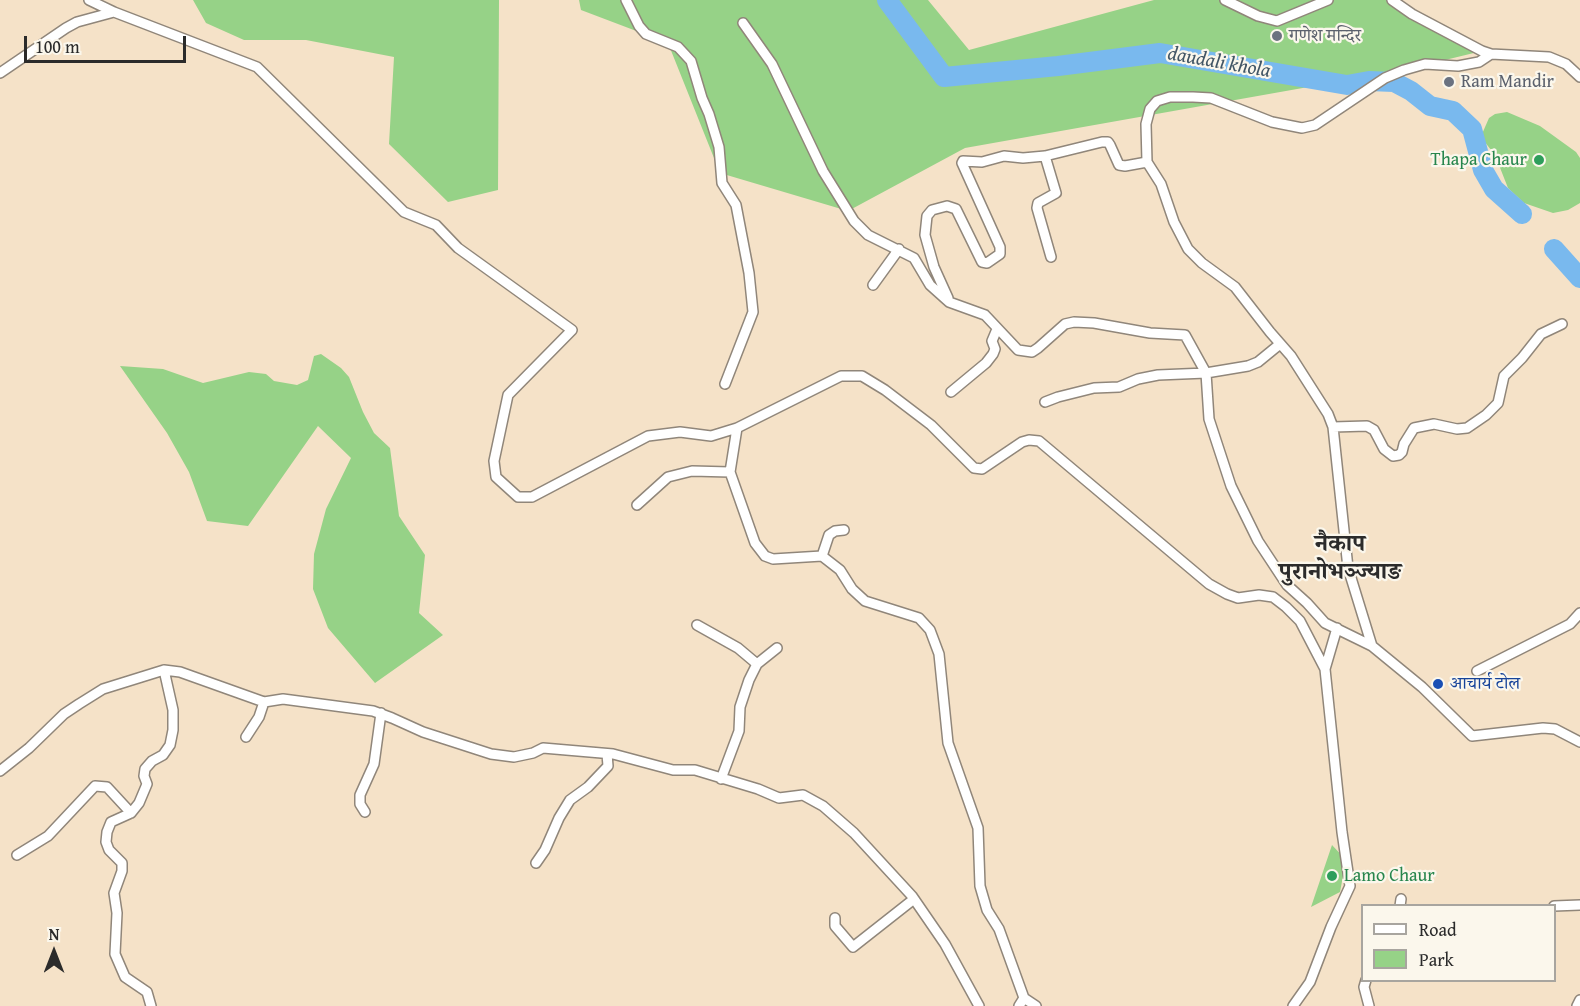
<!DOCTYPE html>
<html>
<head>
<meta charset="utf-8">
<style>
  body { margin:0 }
  #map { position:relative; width:1580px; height:1006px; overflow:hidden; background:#f5e2c8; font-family:"Gentium Book Plus",serif }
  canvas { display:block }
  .legend { position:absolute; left:1361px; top:904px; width:195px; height:78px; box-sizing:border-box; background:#fbf7ec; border:2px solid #a8a59f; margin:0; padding:8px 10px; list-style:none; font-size:18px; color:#2b2b2b }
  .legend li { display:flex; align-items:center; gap:12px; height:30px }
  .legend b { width:30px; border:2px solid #a8a59f }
  .north { position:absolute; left:24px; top:922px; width:60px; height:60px; -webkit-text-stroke:4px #fbf7ec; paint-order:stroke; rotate:0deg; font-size:16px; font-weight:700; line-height:24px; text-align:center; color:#2b2b2b }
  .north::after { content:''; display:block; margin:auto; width:21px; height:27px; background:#2b2b2b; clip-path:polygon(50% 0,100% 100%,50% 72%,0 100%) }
  .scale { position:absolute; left:24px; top:36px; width:162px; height:27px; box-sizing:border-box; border:3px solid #2b2b2b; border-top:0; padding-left:8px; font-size:18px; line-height:21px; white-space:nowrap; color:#2b2b2b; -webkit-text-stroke:4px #fbf7ec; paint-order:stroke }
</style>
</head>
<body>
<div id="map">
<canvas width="1580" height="1006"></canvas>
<ul class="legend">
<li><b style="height:8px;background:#fff"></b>Road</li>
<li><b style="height:16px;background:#96d287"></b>Park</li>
</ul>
<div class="north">N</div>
<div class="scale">100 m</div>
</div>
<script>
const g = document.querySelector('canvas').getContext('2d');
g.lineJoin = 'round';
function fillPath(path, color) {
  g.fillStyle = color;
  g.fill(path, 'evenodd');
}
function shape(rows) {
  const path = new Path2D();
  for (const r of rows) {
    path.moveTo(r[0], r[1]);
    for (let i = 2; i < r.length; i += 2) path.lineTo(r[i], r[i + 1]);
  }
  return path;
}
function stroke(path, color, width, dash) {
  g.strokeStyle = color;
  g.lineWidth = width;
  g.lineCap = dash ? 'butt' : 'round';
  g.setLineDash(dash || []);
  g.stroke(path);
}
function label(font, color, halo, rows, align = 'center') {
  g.font = font + ' "Gentium Book Plus","Noto Serif Devanagari",serif';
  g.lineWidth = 4.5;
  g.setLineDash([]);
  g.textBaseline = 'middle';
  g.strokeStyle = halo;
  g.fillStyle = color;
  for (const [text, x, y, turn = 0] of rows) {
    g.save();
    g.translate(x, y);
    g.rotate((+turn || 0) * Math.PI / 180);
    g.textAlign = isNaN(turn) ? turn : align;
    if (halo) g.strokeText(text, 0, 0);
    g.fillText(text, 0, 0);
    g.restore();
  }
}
fillPath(shape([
  [193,0,499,0,498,190,448,202,389,144,394,57,306,40,244,40,206,23],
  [579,0,928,0,969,50,1154,0,1393,0,1482,51,1404,70,965,148,848,211,720,173,668,43,581,10],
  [1507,112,1540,126,1576,152,1580,158,1580,203,1568,210,1553,213,1524,203,1508,188,1495,155,1484,141,1482,134,1489,118,1495,114],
  [321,354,341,368,349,377,363,412,374,433,390,448,399,516,425,555,419,613,443,635,375,683,328,628,313,589,314,554,326,509,351,458,318,426,248,526,207,521,189,472,167,433,120,366,163,369,203,383,249,372,266,374,274,381,297,385,308,380,314,356],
  [1332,845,1346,860,1340,892,1311,907]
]), '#96d287');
stroke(shape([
  [887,0,944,77,1058,66,1160,53,1347,85,1369,81,1394,82,1411,91,1430,106,1453,111,1472,129,1483,170,1494,189,1522,214],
  [1554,249,1580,278]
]), '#79b9ee', 20);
const street = shape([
  [89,0,114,12,257,67,404,212,436,225,458,248,572,330,508,395,494,461,496,477,518,497,532,497,648,436,680,432,711,436,737,428,841,376,862,376,885,390,931,425,974,468,982,469,1022,442,1029,440,1039,441,1209,584,1227,594,1238,598,1259,595,1273,597,1286,607,1300,621,1325,669],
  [626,0,639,26,646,34,678,47,691,61,702,98,709,114,719,147,722,183,736,205,749,273,753,312,725,384],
  [1225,0,1258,16,1277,21,1328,0],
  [1392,0,1412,14,1482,51,1491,54,1549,57,1566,64,1580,77],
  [743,23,772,64,823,171,854,221,868,235,914,258,930,285,949,302,985,315,1018,350,1032,352,1038,348,1065,324,1074,322,1094,323,1150,333,1185,335,1206,373,1209,419,1231,486,1258,541,1287,585,1307,603,1325,623,1372,646,1422,687,1472,736,1543,728,1555,729,1580,742],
  [0,73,66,28,77,22,114,12],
  [1045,156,1056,193,1038,203,1037,208,1051,257],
  [873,285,899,249],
  [948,298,934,267,925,235,927,216,932,210,947,206,956,209,982,262,987,263,1000,254,1000,247,962,163,963,161,982,162,1004,156,1023,158,1045,156,1102,142,1108,142,1110,145,1119,165,1125,166,1147,162],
  [951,392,986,363,993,354,995,349,992,341,997,329],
  [1045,402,1058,397,1094,388,1119,387,1138,379,1158,375,1206,373,1248,366,1258,362,1280,344],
  [1333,427,1367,426,1374,430,1384,449,1393,456,1399,455,1402,452,1404,444,1414,428,1434,424,1457,429,1467,428,1486,415,1498,403,1504,376,1522,358,1541,334,1562,324],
  [737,428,730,472,755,543,765,556,773,559,822,556,840,570,852,589,865,601,919,618,930,630,939,654,948,743,978,828,980,886,987,910,999,929,1024,998,1019,1006],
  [637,505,668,477,692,471,730,472],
  [822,556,829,535,835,531,844,530],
  [697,625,738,648,757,664],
  [1372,646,1348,568,1333,427,1328,414,1291,356,1270,332,1235,287,1202,263,1188,249,1174,222,1161,184,1147,162,1146,124,1150,109,1157,101,1170,97,1193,97,1211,98,1272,122,1302,128,1315,125,1385,78,1404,70,1425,64,1458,66,1479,62,1491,54],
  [1477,671,1570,624,1580,613],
  [246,737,259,717,264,702],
  [0,771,29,748,64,714,79,704,103,689,164,670,180,672,264,702,283,699,373,711,392,718,423,732,491,754,514,757,533,753,543,748,613,754,673,770,695,770,758,789,779,798,803,795,823,806,854,833,912,896,945,944,979,1006],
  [721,779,739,731,740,707,749,680,757,664,777,648],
  [365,812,360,804,360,795,374,764,381,713],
  [17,855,48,836,95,786,107,787,131,813],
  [536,863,545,850,559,818,570,800,588,787,608,766,607,754],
  [1400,906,1401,899],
  [1554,906,1580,905],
  [835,918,835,926,853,947,914,899],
  [1366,980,1364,987,1369,1006],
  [1024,998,1036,1006],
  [151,1006,147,992,125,977,115,954,117,913,114,893,122,871,122,863,109,850,106,842,107,832,111,822,131,813,139,803,147,784,144,776,145,769,152,761,163,755,170,745,173,730,173,710,164,670],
  [1293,1006,1310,982,1331,927,1350,886,1342,832,1325,669,1337,628],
  [1577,1006,1580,1000]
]);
stroke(street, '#90867a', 12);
stroke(street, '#fff', 9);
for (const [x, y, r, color] of [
  [1277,36,6,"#6b7280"],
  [1449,82,6,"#6b7280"],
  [1539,160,6,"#2e9e5b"],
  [1438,684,6,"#1a4fb4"],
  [1332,876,6,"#2e9e5b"]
]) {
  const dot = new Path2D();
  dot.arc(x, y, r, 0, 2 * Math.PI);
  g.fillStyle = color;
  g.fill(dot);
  stroke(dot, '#fbf7ec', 2);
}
label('18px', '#5b616d', '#fbf7ec', [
  ["गणेश मन्दिर",1289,36],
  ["Ram Mandir",1461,82]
], 'left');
label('18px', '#27864d', '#fbf7ec', [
  ["Thapa Chaur",1527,160],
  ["Lamo Chaur",1344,876,"left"]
], 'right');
label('18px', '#164399', '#fbf7ec', [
  ["आचार्य टोल",1450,684]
], 'left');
label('italic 20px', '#425666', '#fbf7ec', [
  ["daudali khola",1219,63,10]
]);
label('bold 24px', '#2b2b2b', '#fbf7ec', [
  ["नैकाप",1340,545],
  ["पुरानोभञ्ज्याङ",1340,573]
]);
</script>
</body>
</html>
